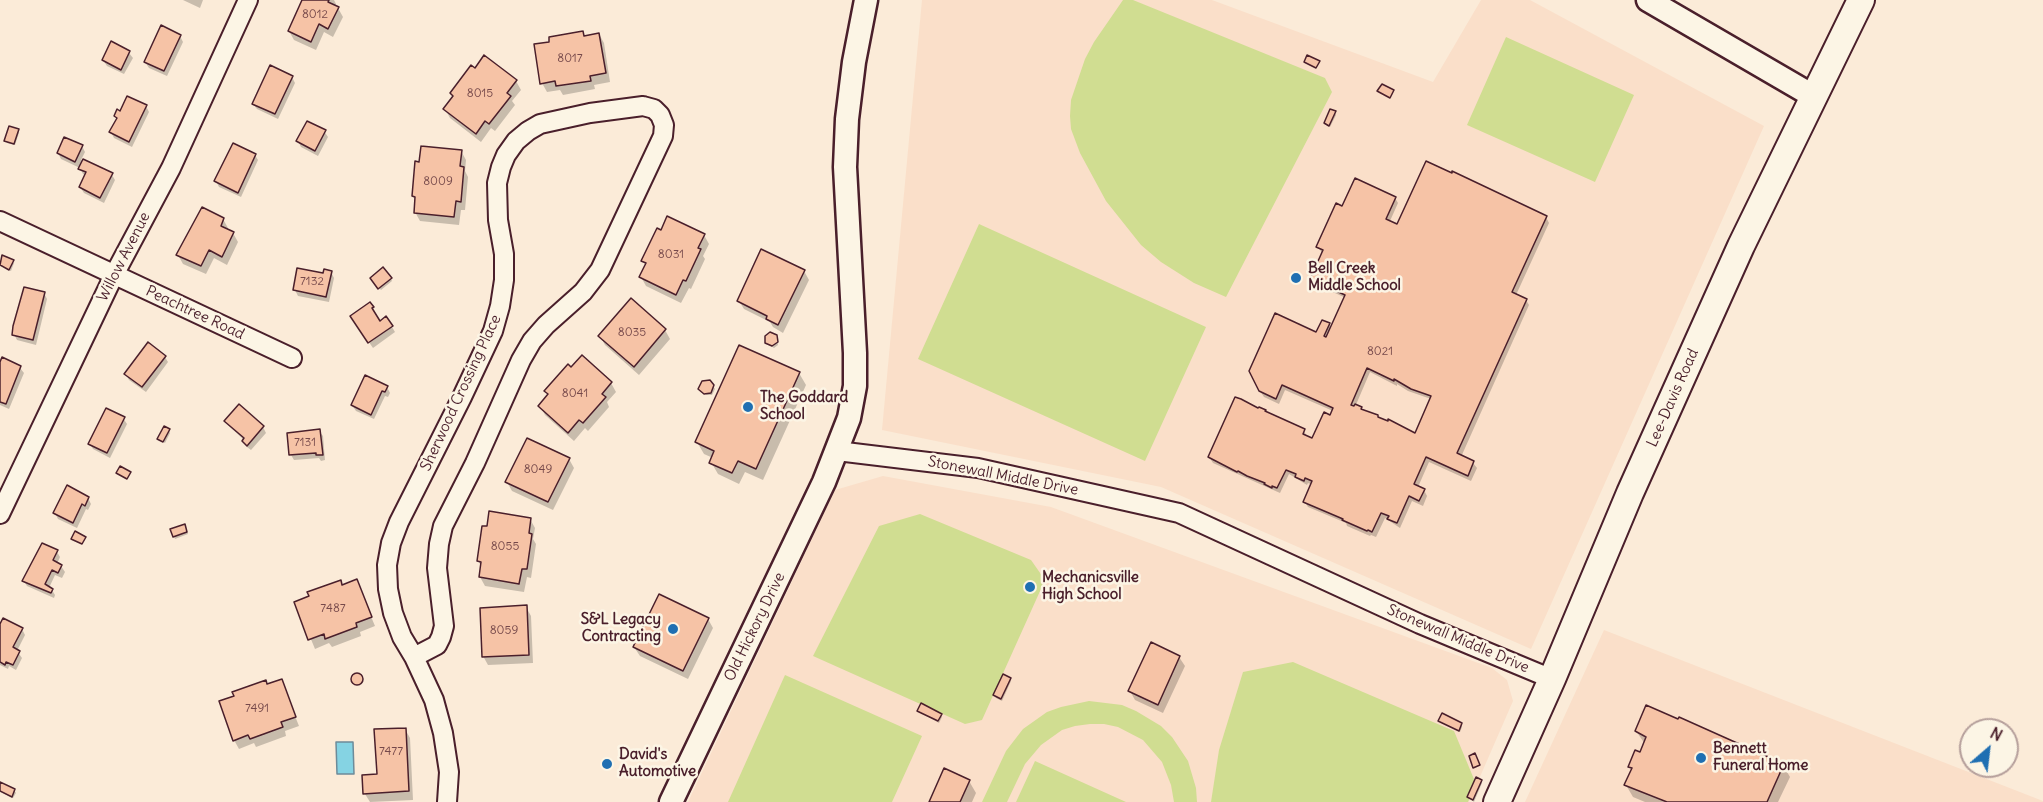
<!DOCTYPE html>
<html>
<head>
<meta charset="utf-8">
<style>
  body { margin:0 }
  #map { position:relative; width:2043px; height:802px; overflow:hidden; background:#fbebd8; font-family:Delius,sans-serif }
  canvas { display:block }
  .north { position:absolute; left:1959px; top:718px; width:60px; height:60px; box-sizing:border-box; background:#fcf5e5; border:2px solid #b59f9b; border-radius:50%; rotate:28deg; font-size:16px; font-weight:700; line-height:24px; text-align:center; color:#4a1f2b }
  .north::after { content:''; display:block; margin:auto; width:21px; height:27px; background:#1f6fb2; clip-path:polygon(50% 0,100% 100%,50% 72%,0 100%) }
</style>
</head>
<body>
<div id="map">
<canvas width="2043" height="802"></canvas>
<div class="north">N</div>
</div>
<script>
const g = document.querySelector('canvas').getContext('2d');
g.lineJoin = 'round';
function fillPath(path, color) {
  g.fillStyle = color;
  g.fill(path, 'evenodd');
}
function shape(rows) {
  const path = new Path2D();
  for (const r of rows) {
    if (r.length === 3) {
      path.moveTo(r[0] + r[2], r[1]);
      path.arc(r[0], r[1], r[2], 0, 2 * Math.PI);
      continue;
    }
    path.moveTo(r[0], r[1]);
    for (let i = 2; i < r.length; i += 2) path.lineTo(r[i], r[i + 1]);
  }
  return path;
}
function stroke(path, color, width, dash) {
  g.strokeStyle = color;
  g.lineWidth = width;
  g.lineCap = dash ? 'butt' : 'round';
  g.setLineDash(dash || []);
  g.stroke(path);
}
function label(font, color, halo, rows, align = 'center') {
  g.font = font + ' Delius,sans-serif';
  g.lineWidth = 5;
  g.setLineDash([]);
  g.textBaseline = 'middle';
  g.strokeStyle = halo;
  g.fillStyle = color;
  for (const [text, x, y, turn = 0] of rows) {
    g.save();
    g.translate(x, y);
    g.rotate((+turn || 0) * Math.PI / 180);
    g.textAlign = isNaN(turn) ? turn : align;
    if (halo) g.strokeText(text, 0, 0);
    g.fillText(text, 0, 0);
    g.restore();
  }
}
fillPath(shape([
  [922,0,1212,0,1433,82,1481,0,1530,0,1764,126,1531,649,1161,487,882,430],
  [883,476,1051,507,1492,668,1507,680,1513,701,1469,802,688,802,835,490],
  [1604,630,2043,801,2043,802,1525,802]
]), '#fadfc9');
fillPath(shape([
  [1123,0,1133,0,1325,78,1332,92,1226,297,1194,283,1161,262,1141,245,1106,201,1080,153,1071,129,1070,116,1071,100,1085,59,1094,42],
  [1506,37,1634,95,1595,182,1467,125],
  [979,224,1206,327,1145,461,918,359],
  [920,514,1031,560,1045,580,982,720,965,724,813,656,879,526],
  [1293,662,1454,731,1476,784,1468,802,1211,802,1219,750,1243,672],
  [785,675,922,736,892,802,728,802],
  [1089,701,1122,705,1136,711,1161,726,1172,737,1188,761,1196,788,1197,802,1174,802,1171,785,1162,762,1143,740,1118,727,1104,724,1090,724,1075,726,1062,730,1041,745,1025,764,1007,802,982,802,1006,751,1023,729,1047,712,1061,707],
  [1035,761,1126,802,1016,802]
]), '#d0dd91');
const water = shape([
  [336,742,353,742,354,774,337,774,336,742]
]);
fillPath(water, '#85d3e3');
stroke(water, '#6d8b99', 1.5);
fillPath(shape([
  [183,0,203,0,200,8],
  [304,0,334,0,336,4,335,6,338,8,343,17,333,37,324,32,316,50,294,40,289,31],
  [599,34,604,43,610,82,594,85,595,89,563,95,560,90,547,92,542,83,585,37],
  [180,36,183,42,167,76,149,68,145,62],
  [111,43,129,53,133,58,124,74,107,66,103,60],
  [292,77,295,83,278,119,257,109,253,104],
  [516,81,521,90,512,101,515,105,495,131,491,128,481,142,450,118,445,109,454,97,451,94],
  [146,106,149,112,132,147,114,138,111,132,117,119,115,116,121,112],
  [1335,113,1336,115,1330,127,1325,123],
  [18,130,19,133,15,145,7,143,6,140],
  [324,131,328,137,318,156,301,147,298,141],
  [82,146,85,152,81,160,112,175,115,180,104,203,84,193,80,187,86,176,83,174,80,168,61,159,58,153],
  [461,151,466,160,465,171,468,177,465,210,461,210,459,225,420,221,415,212,416,202,413,196],
  [255,155,258,160,241,197,219,187,216,181],
  [1395,198,1398,203,1390,221,1398,226,1546,217,1549,223,1516,295,1526,300,1529,305,1461,457,1473,463,1477,468,1471,481,1429,462,1418,487,1424,490,1427,496,1423,506,1412,501,1400,528,1385,518,1376,537,1371,535,1370,536,1347,526,1346,523,1308,507,1305,502,1312,485,1308,483,1307,485,1289,474,1280,493,1213,463,1209,457,1303,430,1307,436,1313,440,1331,417,1333,411,1285,390,1279,404,1264,397,1260,391,1329,324,1332,329,1346,298,1315,284,1312,278,1323,254,1318,247,1343,208],
  [1370,372,1397,386,1397,384,1408,391,1431,399,1416,435,1355,407],
  [223,219,228,228,227,231,233,233,238,242,227,265,214,258,206,274,183,264,178,255],
  [704,235,709,244,703,256,705,259,691,289,689,288,681,303,646,286,641,277,646,266,643,261],
  [3,257,14,263,11,271,0,266],
  [804,271,809,280,783,333,773,327,770,322,744,309,739,301],
  [331,272,334,278,329,302,298,296,295,290],
  [391,279,392,281,381,290,373,281],
  [44,293,47,299,36,345,17,340,14,334],
  [631,300,665,330,670,339,639,375,605,345,600,336],
  [370,304,380,323,392,327,395,332,373,348,355,322],
  [776,336,778,345,774,348,766,343],
  [165,357,168,362,146,392,129,380,126,374],
  [0,365,20,368,24,373,9,409,0,405],
  [799,373,806,385,763,480,745,472,739,484,718,474,711,462,713,458,704,454,697,442],
  [611,383,616,392,607,402,609,407,588,431,585,428,574,441,545,415,540,406,549,395,546,391],
  [713,386,715,389,712,395,707,395,701,391],
  [387,387,390,393,388,397,385,396,374,419,356,411,352,405],
  [239,406,263,427,266,433,251,450,247,447,244,440,229,426,226,421],
  [123,418,127,424,110,458,93,449,90,444],
  [169,430,170,433,165,443,159,439],
  [319,431,323,436,325,460,321,461,319,458,294,460,291,455],
  [569,459,574,468,553,510,512,491,507,482],
  [88,498,91,504,88,510,86,509,77,528,58,519,55,513],
  [530,519,535,528,533,539,536,544,531,578,527,577,524,592,485,586,480,577,482,567,478,561],
  [186,528,188,534,175,539,174,536],
  [57,552,60,557,57,564,61,566,65,572,62,578,55,575,49,588,52,590,55,595,54,598,27,586,24,581],
  [356,581,375,626,360,632,361,636,332,647,329,643,315,649,296,603],
  [526,607,531,616,533,663,488,665,483,656],
  [708,619,713,628,688,679,640,656,634,647],
  [0,626,22,629,25,635,17,651,22,658,16,670,9,666,8,669,0,665],
  [1179,657,1185,666,1163,713,1135,700,1130,691],
  [358,680,5.5],
  [1010,679,1011,681,1002,701,996,698,994,695],
  [281,681,299,726,285,731,286,736,256,747,254,743,239,749,234,740,267,686],
  [919,711,941,715,942,717,939,723],
  [1440,721,1461,724,1462,727,1460,732],
  [405,729,410,738,413,800,370,802,365,794,378,776],
  [1636,731,1783,765,1790,777,1778,802,1645,802,1633,797,1626,785,1632,771,1629,766,1640,754,1645,744],
  [969,781,976,793,972,802,931,802],
  [1481,781,1482,783,1474,802,1468,797],
  [0,783,14,790,16,793,13,798,0,792]
]), '#0003');
const building = shape([
  [302,0,329,0,328,2,339,7,328,29,319,24,311,42,288,31,302,0],
  [161,25,181,35,164,71,144,62,161,25],
  [583,31,584,36,599,33,606,73,590,76,591,81,556,86,555,81,540,84,534,44,549,42,549,37,583,31],
  [111,41,130,51,121,70,102,60,111,41],
  [484,55,517,80,507,93,511,96,489,124,485,121,476,134,443,109,453,96,450,93,471,65,475,68,484,55],
  [1307,55,1320,61,1316,68,1304,62,1307,55],
  [270,65,293,76,275,114,252,104,270,65],
  [1382,84,1394,90,1390,98,1377,91,1382,84],
  [127,96,147,105,129,142,109,132,117,118,114,116,117,109,120,111,127,96],
  [1330,109,1336,111,1329,126,1324,123,1330,109],
  [307,121,326,130,315,151,296,141,307,121],
  [9,126,19,129,14,144,4,141,9,126],
  [64,137,83,145,75,162,57,153,64,137],
  [233,143,256,154,238,193,214,181,233,143],
  [421,146,462,150,460,166,464,167,461,202,456,201,454,217,414,213,415,197,412,196,415,161,419,162,421,146],
  [83,159,113,173,100,198,79,187,86,172,78,169,83,159],
  [1426,161,1452,173,1452,171,1547,216,1512,292,1527,299,1457,453,1474,461,1468,476,1426,457,1414,484,1425,489,1419,501,1409,496,1397,523,1387,519,1389,516,1381,513,1372,532,1368,530,1367,531,1342,520,1343,519,1303,502,1312,481,1305,478,1304,481,1295,477,1296,474,1286,470,1277,488,1272,486,1272,488,1264,484,1265,483,1247,476,1238,471,1237,472,1208,457,1235,397,1241,399,1258,408,1259,407,1266,410,1265,411,1305,429,1303,434,1312,438,1324,412,1330,415,1333,408,1282,385,1276,399,1259,391,1249,371,1275,313,1316,332,1322,320,1330,323,1324,336,1326,337,1345,295,1310,279,1323,250,1316,247,1336,203,1342,206,1355,178,1396,197,1386,219,1397,224,1426,161],
  [1367,368,1394,381,1394,379,1411,389,1431,396,1415,433,1388,419,1388,421,1378,417,1378,415,1361,409,1362,407,1355,404,1354,406,1351,405,1367,368],
  [202,207,224,218,221,226,234,232,222,257,209,250,201,266,176,255,202,207],
  [667,216,705,234,698,248,701,249,686,281,683,280,676,295,639,277,646,263,641,261,657,228,661,230,667,216],
  [761,249,805,270,778,325,766,319,767,316,737,301,761,249],
  [2,255,14,260,9,270,0,265,2,255],
  [383,267,392,278,378,289,370,278,383,267],
  [297,268,323,273,324,269,332,271,326,297,293,290,297,268],
  [24,287,45,292,33,340,12,335,13,326,24,287],
  [631,298,666,329,634,367,598,336,631,298],
  [370,302,374,307,372,308,380,321,386,316,393,326,368,343,350,316,370,302],
  [770,332,777,335,778,342,772,346,765,343,765,336,770,332],
  [148,342,166,356,142,387,124,374,148,342],
  [739,345,800,372,756,469,738,461,732,473,709,463,714,451,695,442,739,345],
  [582,355,612,382,602,394,606,397,583,423,579,420,568,433,538,406,548,394,544,391,568,364,571,367,582,355],
  [2,357,21,366,6,404,0,402,0,362,2,357],
  [365,375,388,386,385,392,382,391,371,415,351,405,365,375],
  [710,380,714,385,711,393,704,394,698,389,702,381,710,380],
  [239,404,264,426,247,446,242,441,244,438,224,421,239,404],
  [106,408,125,417,107,453,88,444,106,408],
  [164,426,170,429,163,442,157,439,164,426],
  [320,429,323,455,316,455,316,453,289,455,287,433,320,429],
  [527,438,570,458,548,502,505,482,527,438],
  [120,466,131,472,127,479,116,473,120,466],
  [67,485,89,497,85,506,82,504,73,523,53,513,67,485],
  [489,511,531,518,529,533,532,534,527,569,522,569,519,584,479,577,481,562,477,561,482,526,487,526,489,511],
  [185,524,187,532,173,537,170,529,185,524],
  [75,531,86,537,82,544,71,539,75,531],
  [42,543,58,550,53,560,62,565,58,573,52,570,45,584,53,589,51,593,22,581,42,543],
  [357,579,372,617,356,623,357,627,325,639,324,634,308,640,294,602,309,596,307,592,341,580,342,585,357,579],
  [659,594,709,618,683,671,633,647,659,594],
  [527,605,529,655,482,657,480,608,527,605],
  [3,618,23,628,13,647,20,651,13,665,6,662,5,665,0,662,0,624,3,618],
  [1151,642,1180,656,1158,705,1128,691,1151,642],
  [357,679,6],
  [1003,674,1011,678,1001,699,993,695,1003,674],
  [282,679,296,717,281,722,283,727,250,739,248,735,233,741,219,701,234,696,232,692,266,680,267,684,282,679],
  [921,703,942,714,938,721,917,711,921,703],
  [1646,705,1678,719,1679,717,1784,764,1767,802,1667,802,1624,785,1632,768,1628,767,1635,750,1640,752,1646,737,1635,731,1646,705],
  [1442,713,1462,723,1459,731,1438,721,1442,713],
  [406,728,409,791,363,794,362,775,377,774,374,729,406,728],
  [1475,753,1480,765,1473,768,1469,756,1475,753],
  [944,768,970,780,960,802,929,802,944,768],
  [1476,777,1482,780,1473,800,1467,797,1476,777],
  [0,782,15,789,12,797,0,791,0,782]
]);
fillPath(building, '#f6c3a6');
stroke(building, '#4a1f2b', 1.5);
const minor = shape([
  [643,106,654,109,660,115,664,125,663,136,600,270,583,292,546,325,532,341,521,360,475,463,443,526,439,544,437,568,444,626,441,637,437,645,414,657,402,637,393,613,388,589,387,565,391,543,399,522,462,397,493,331,500,306,504,280,504,254,498,220,497,183,501,167,506,155,516,141,528,131,540,124,590,113,643,106],
  [0,221,292,358],
  [837,451,978,468,1179,513,1420,624,1552,679],
  [0,514,114,275,171,168,248,0],
  [414,657,434,700,443,733,449,772,447,802]
]);
const tertiary = shape([
  [1648,0,1813,96],
  [671,802,824,482,849,418,855,386,855,353,845,167,847,119,854,62,866,0]
]);
const secondary = shape([
  [1497,802,1552,679,1630,493,1741,246,1861,0]
]);
stroke(minor, '#4a1f2b', 22);
stroke(tertiary, '#4a1f2b', 27);
stroke(secondary, '#4a1f2b', 30);
stroke(minor, '#fcf5e5', 18);
stroke(tertiary, '#fcf5e5', 22);
stroke(secondary, '#fcf5e5', 26);
for (const [x, y, r, color] of [
  [1296,278,6,"#1f6fb2"],
  [748,407,6,"#1f6fb2"],
  [1030,587,6,"#1f6fb2"],
  [673,629,6,"#1f6fb2"],
  [1701,758,6,"#1f6fb2"],
  [607,764,6,"#1f6fb2"]
]) {
  const dot = new Path2D();
  dot.arc(x, y, r, 0, 2 * Math.PI);
  g.fillStyle = color;
  g.fill(dot);
  stroke(dot, '#fcf5e5', 2);
}
label('12px', '#75484a', null, [
  ["8012",315,15],
  ["8017",570,59],
  ["8015",480,94],
  ["8009",438,182],
  ["8031",671,255],
  ["7132",312,282],
  ["8035",632,333],
  ["8021",1380,352],
  ["8041",575,394],
  ["7131",305,443],
  ["8049",538,470],
  ["8055",505,547],
  ["7487",333,609],
  ["8059",504,631],
  ["7491",257,709],
  ["7477",391,752]
]);
label('15px', '#4a1f2b', '#fcf5e5', [
  ["Willow Avenue",124,257,-63],
  ["Peachtree Road",195,313,25],
  ["Sherwood Crossing Place",461,393,-65],
  ["Lee-Davis Road",1673,398,-66],
  ["Stonewall Middle Drive",1003,476,11],
  ["Old Hickory Drive",755,627,-64],
  ["Stonewall Middle Drive",1458,639,23]
]);
label('bold 15px', '#4a1f2b', '#fcf5e5', [
  ["Bell Creek",1308,269],
  ["Middle School",1308,286],
  ["The Goddard",760,398],
  ["School",760,415],
  ["Mechanicsville",1042,578],
  ["High School",1042,595],
  ["S&L Legacy",661,620,"right"],
  ["Contracting",661,637,"right"],
  ["Bennett",1713,749],
  ["Funeral Home",1713,766],
  ["David's",619,755],
  ["Automotive",619,772]
], 'left');
</script>
</body>
</html>
